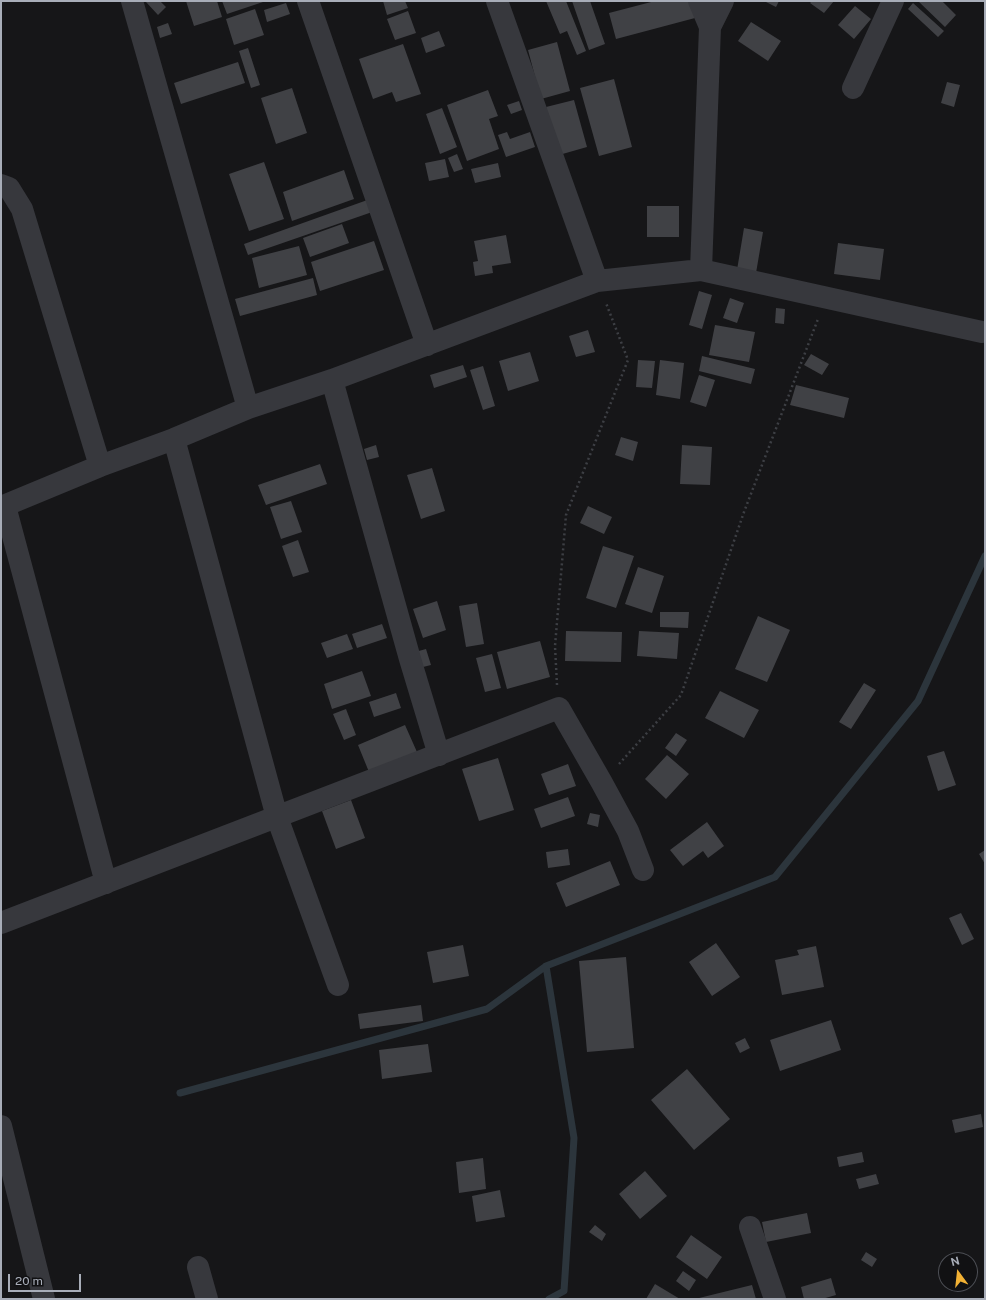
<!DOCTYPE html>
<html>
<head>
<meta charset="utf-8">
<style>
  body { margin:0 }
  #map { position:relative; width:986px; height:1300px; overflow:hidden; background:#161618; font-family:"Public Sans",sans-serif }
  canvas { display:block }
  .frame { position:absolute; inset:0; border:2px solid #a8adb8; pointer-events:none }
  .north { position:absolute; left:938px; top:1252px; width:40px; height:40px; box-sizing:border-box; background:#111113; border:1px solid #4d4f55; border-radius:50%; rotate:345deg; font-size:11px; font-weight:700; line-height:16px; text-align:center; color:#a8adb8 }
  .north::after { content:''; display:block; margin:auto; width:14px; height:18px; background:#f2b134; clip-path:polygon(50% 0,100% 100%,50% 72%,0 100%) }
  .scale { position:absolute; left:8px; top:1274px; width:73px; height:18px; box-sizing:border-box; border:2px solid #a8adb8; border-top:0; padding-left:5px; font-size:12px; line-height:14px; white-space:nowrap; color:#a8adb8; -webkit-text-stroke:3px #111113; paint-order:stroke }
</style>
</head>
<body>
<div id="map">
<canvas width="986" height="1300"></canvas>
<div class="frame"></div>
<div class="north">N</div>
<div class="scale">20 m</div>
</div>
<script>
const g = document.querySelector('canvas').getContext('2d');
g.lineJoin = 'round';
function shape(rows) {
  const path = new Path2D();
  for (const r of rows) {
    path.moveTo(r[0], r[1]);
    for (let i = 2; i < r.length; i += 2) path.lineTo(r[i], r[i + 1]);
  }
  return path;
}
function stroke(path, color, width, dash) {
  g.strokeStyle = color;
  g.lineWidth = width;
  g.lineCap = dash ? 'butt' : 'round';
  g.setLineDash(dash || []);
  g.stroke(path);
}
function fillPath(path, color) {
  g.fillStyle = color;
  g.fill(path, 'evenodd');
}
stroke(shape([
  [546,966,574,1138,564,1291,549,1299],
  [180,1093,487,1009,546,966,775,877,918,701,985,556]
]), '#2c353c', 7);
fillPath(shape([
  [147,1,160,1,166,7,158,15,146,2],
  [186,1,217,1,222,17,194,26],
  [222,1,266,1,227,14],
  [383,1,405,1,408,8,387,15],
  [546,1,566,1,586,51,577,55,567,31,560,34],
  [572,1,590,1,605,44,589,50],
  [655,1,691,1,695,18,616,39,609,13],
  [764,1,779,1,776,7],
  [812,1,834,1,824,13,810,3],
  [918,1,942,1,956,15,945,27],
  [286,3,290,14,267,22,264,10],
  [913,3,944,31,938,37,908,9],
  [855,6,871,19,854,39,838,25],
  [255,9,264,35,234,45,226,19],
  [408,11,416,33,395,40,387,19],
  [751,22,781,41,768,61,738,41],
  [168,23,172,34,160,38,157,27],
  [439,31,445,46,426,53,421,38],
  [557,42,570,91,541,99,528,50],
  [403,44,421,94,396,102,392,92,373,99,359,59],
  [248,48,260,85,251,88,239,51],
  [238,62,245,83,181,104,174,83],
  [614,79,632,147,599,156,580,88],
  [947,82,960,85,954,107,941,103],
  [292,88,307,133,276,144,261,98],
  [488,90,498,116,489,119,499,149,467,161,447,105],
  [574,100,587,147,559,155,546,107],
  [519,101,522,110,511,114,507,105],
  [442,108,457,147,440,154,426,114],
  [507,132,510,139,530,132,535,147,506,157,498,135],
  [457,154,463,169,454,172,448,158],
  [445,159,449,177,429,181,425,163],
  [264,162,284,219,249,231,229,174],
  [498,163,501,177,475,183,471,169],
  [344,170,354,199,292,221,283,192],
  [373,198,378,210,248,255,244,244],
  [647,206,679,206,679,237,647,237],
  [342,224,349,243,310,257,303,238],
  [744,228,763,232,756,273,737,270],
  [506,235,511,263,492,266,493,273,475,276,473,262,478,261,474,241],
  [374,241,384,270,320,291,311,262],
  [838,243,884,249,880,280,834,274],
  [299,246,307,275,259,288,252,258],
  [313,278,317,295,240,316,235,299],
  [699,291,712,295,702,329,689,325],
  [730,298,744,303,737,323,723,318],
  [776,308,785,309,784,324,775,323],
  [715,325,755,332,749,362,709,355],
  [588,330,595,352,576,357,569,336],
  [530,352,539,381,508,391,499,361],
  [811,354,829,364,822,375,804,365],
  [702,356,755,369,751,384,699,371],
  [638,360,655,361,652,388,636,387],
  [660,360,684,363,680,399,656,395],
  [463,365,467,377,434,388,430,375],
  [483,366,495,406,483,410,470,370],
  [699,375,715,380,706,407,690,402],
  [796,385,849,398,844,418,790,405],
  [621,437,638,442,633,461,615,455],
  [376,445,379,457,367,460,364,449],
  [682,445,712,447,710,485,680,484],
  [320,464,327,484,266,505,258,485],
  [432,468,445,511,421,519,407,475],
  [291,501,302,532,281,539,270,507],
  [588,506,612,517,604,534,580,523],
  [298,540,309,572,293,577,282,546],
  [603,546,634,556,616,608,586,598],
  [638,567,664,576,652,613,625,604],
  [437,601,446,630,423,638,413,609],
  [477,603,484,644,466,647,459,606],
  [660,612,689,612,688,628,660,627],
  [758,616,790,630,767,682,735,669],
  [382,624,387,638,357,648,352,634],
  [566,631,622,632,621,662,565,661],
  [639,631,679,633,677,659,637,656],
  [347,634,353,649,327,658,321,643],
  [540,641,550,677,507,689,497,652],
  [426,649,431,665,419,668,415,652],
  [492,654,501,688,485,692,476,658],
  [362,671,371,696,332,709,324,684],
  [864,683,876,690,851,729,839,722],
  [720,691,759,710,744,738,705,718],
  [396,693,401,708,374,717,369,702],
  [346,709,356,735,344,740,333,714],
  [405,725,417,752,369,772,358,745],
  [676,733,687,740,676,756,665,748],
  [944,751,956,785,938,791,927,756],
  [667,755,689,774,666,799,645,779],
  [498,758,514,810,479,821,462,769],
  [568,764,576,786,549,795,541,774],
  [568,797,575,816,541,828,534,809],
  [351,800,365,838,336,849,322,811],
  [590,813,600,815,598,827,587,824],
  [707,822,724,846,708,858,703,851,683,866,670,850],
  [568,849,570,865,548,868,546,852],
  [985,850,985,864,979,854],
  [610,861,620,885,566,907,556,883],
  [961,913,974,939,962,945,949,918],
  [716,943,740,977,712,996,689,962],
  [463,945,469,976,433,983,427,952],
  [816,946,824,987,782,995,775,960,799,955,797,950],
  [626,957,634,1048,587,1052,579,961],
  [421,1005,423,1021,360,1029,358,1014],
  [831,1020,841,1050,780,1071,770,1040],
  [745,1038,750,1048,740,1053,735,1043],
  [428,1044,432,1072,382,1079,379,1050],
  [687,1069,730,1119,694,1150,651,1100],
  [981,1114,983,1127,955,1133,952,1120],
  [862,1152,864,1162,839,1167,837,1157],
  [483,1158,486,1189,459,1193,456,1162],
  [645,1171,667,1196,640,1219,619,1194],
  [876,1174,879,1184,859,1189,856,1179],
  [500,1190,505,1217,476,1222,472,1196],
  [807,1213,811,1233,766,1242,762,1222],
  [595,1225,606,1234,602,1241,589,1232],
  [691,1235,722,1257,707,1279,676,1257],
  [866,1252,877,1259,872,1267,861,1260],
  [683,1271,696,1280,689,1291,676,1281],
  [831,1278,836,1295,822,1299,804,1299,801,1287],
  [655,1284,680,1299,646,1299],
  [752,1285,756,1299,699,1299,699,1298]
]), '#404145');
stroke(shape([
  [557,685,555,646,566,515,628,360,606,303],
  [619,764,681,695,744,512,818,319]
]), '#3d3f44', 2.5, [2, 3]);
stroke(shape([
  [132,1,248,408],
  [308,1,427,345],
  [699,1,710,27],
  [853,88,893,1],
  [1,185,9,188,22,209,100,466],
  [701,270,710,27,723,1],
  [597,281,701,270,982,332],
  [332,380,410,659,439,755],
  [174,439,277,817,338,985],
  [5,506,106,883],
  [1,507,100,466,174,439,248,408,332,380,597,281,497,1],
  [1,923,559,708,602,783,628,831,643,870],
  [1,1126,44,1299],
  [750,1227,775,1299],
  [198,1267,207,1299]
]), '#37383d', 22);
</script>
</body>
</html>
